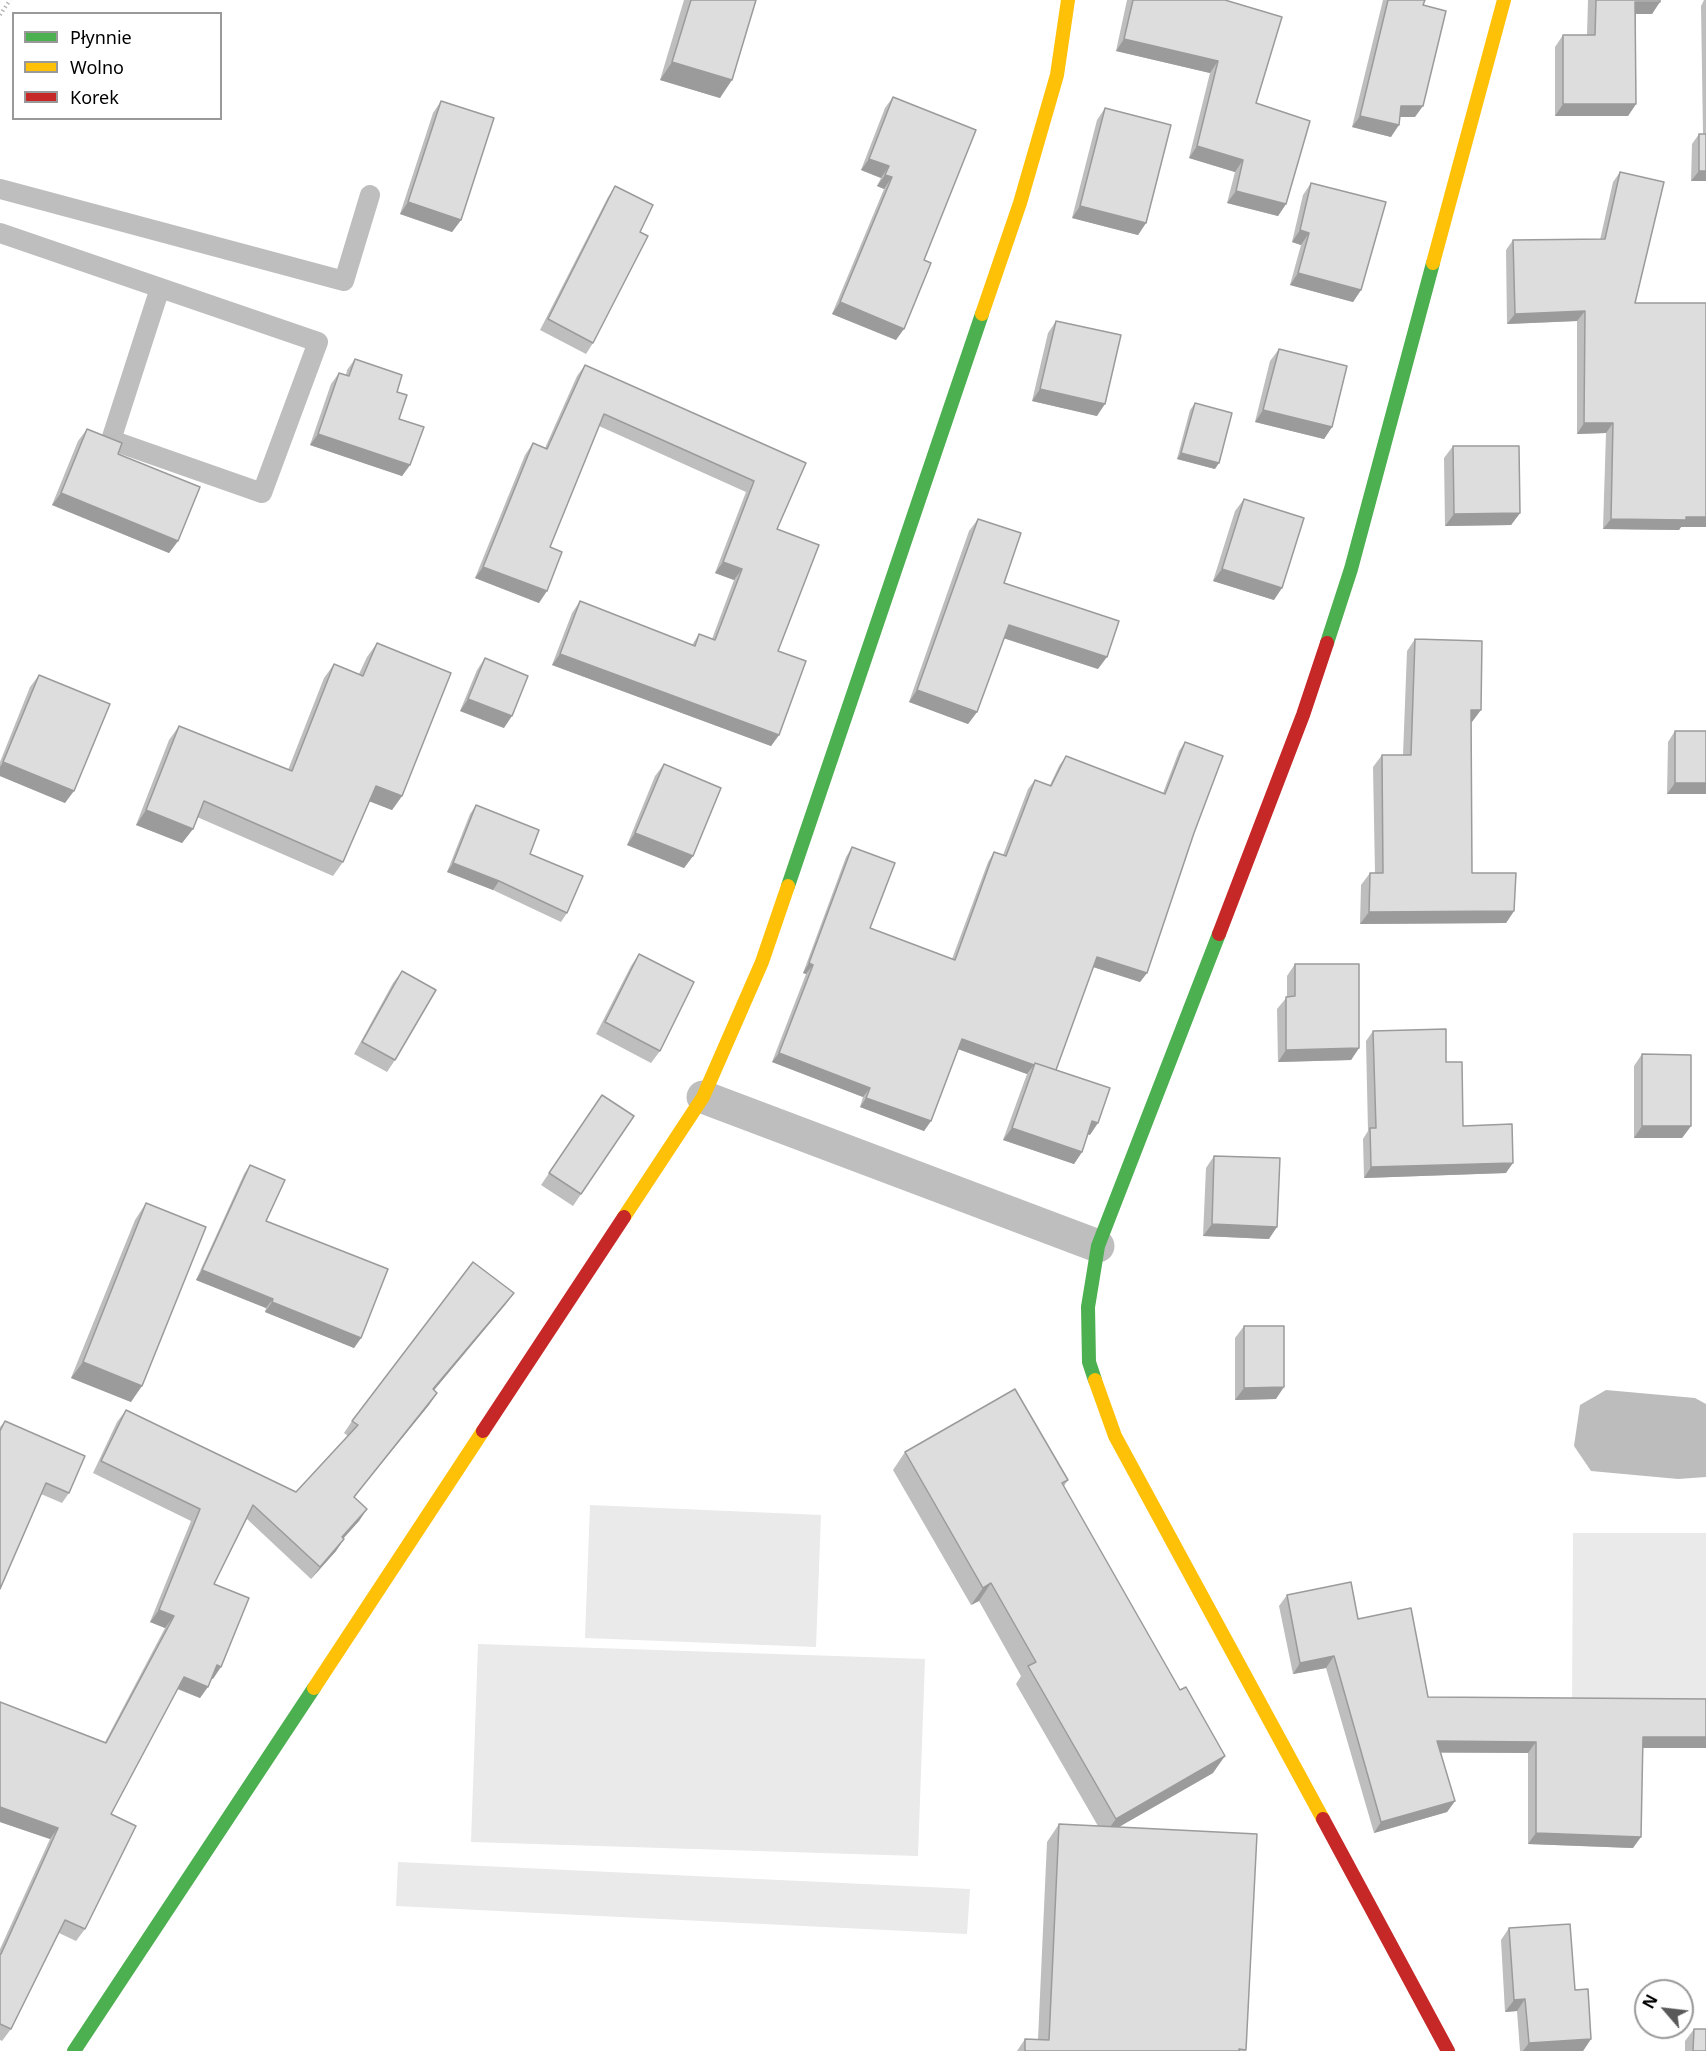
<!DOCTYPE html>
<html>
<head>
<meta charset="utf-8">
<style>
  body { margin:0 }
  #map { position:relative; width:1706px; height:2051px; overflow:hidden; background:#fff; font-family:"Noto Sans",sans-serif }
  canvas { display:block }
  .legend { position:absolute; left:12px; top:12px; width:210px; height:108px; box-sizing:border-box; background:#fff; border:2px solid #999; margin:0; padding:8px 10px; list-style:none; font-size:18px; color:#000 }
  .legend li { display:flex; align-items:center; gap:12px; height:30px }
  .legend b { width:30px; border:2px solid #999 }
  .north { position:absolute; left:1634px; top:1979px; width:60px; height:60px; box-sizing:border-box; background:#fff; border:2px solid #999; border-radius:50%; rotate:298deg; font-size:16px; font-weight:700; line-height:24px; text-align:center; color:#000 }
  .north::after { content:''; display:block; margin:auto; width:21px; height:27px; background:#595959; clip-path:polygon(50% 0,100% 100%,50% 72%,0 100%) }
</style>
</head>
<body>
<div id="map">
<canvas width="1706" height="2051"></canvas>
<ul class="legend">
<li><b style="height:8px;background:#4caf50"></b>Płynnie</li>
<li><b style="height:8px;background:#ffc107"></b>Wolno</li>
<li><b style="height:8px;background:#c62828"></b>Korek</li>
</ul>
<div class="north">N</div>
</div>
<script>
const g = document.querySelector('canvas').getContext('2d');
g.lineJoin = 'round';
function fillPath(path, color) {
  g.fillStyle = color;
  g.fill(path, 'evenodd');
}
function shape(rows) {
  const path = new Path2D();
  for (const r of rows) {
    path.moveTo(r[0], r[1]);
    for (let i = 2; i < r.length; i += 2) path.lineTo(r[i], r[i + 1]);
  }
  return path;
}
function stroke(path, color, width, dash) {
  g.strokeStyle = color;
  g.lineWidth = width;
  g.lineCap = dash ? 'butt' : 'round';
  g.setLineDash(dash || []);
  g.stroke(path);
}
fillPath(shape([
  [590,1505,821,1515,816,1647,585,1638],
  [1573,1533,1706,1533,1706,1710,1572,1709],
  [478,1644,925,1659,918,1856,471,1842],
  [398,1862,970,1889,967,1934,396,1906]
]), '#eaeaea');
fillPath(shape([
  [1606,1390,1695,1398,1706,1404,1706,1477,1678,1479,1591,1471,1574,1446,1580,1405]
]), '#bcbcbc');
stroke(shape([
  [0,15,10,0]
]), '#b8b8b8', 4, [1.5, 3]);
stroke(shape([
  [0,189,344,281,370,195],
  [0,233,318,342,262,493,111,440,160,288]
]), '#bebebe', 20);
stroke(shape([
  [703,1097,1098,1246]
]), '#bebebe', 33);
stroke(shape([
  [1327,643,1351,569,1433,263],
  [788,886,982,314],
  [1095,1380,1089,1362,1088,1307,1098,1246,1219,934],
  [74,2051,314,1688]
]), '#4caf50', 14);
stroke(shape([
  [1433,263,1504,0],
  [982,314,1020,203,1057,75,1068,0],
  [624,1217,703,1097,762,962,788,886],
  [1095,1380,1115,1436,1323,1819],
  [314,1688,483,1431]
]), '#ffc107', 14);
stroke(shape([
  [1219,934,1303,715,1327,643],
  [483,1431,624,1217],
  [1323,1819,1448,2051]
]), '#c62828', 14);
fillPath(shape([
  [684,0,756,0,720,98,660,80],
  [1127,0,1225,0,1286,204,1278,216,1227,203,1235,172,1189,158,1210,73,1116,51],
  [1383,0,1425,0,1423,5,1415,117,1400,117,1391,137,1352,127],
  [1588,0,1660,0,1652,14,1636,14,1636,104,1628,116,1555,116,1555,47,1563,35,1587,35],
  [1704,0,1706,0,1706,181,1691,181,1692,144,1699,134,1703,134,1701,6],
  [893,97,924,260,896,340,832,314,884,189,877,186,881,178,861,170,885,108],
  [441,101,461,220,452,232,400,214,433,113],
  [1105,108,1146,223,1138,235,1072,218,1097,120],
  [1620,172,1635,303,1681,527,1679,530,1603,529,1606,433,1577,434,1577,321,1507,324,1506,250,1513,240,1600,240,1613,182],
  [1311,183,1361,290,1353,302,1290,285,1301,245,1292,242,1303,195],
  [615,186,640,232,593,343,586,354,540,330,608,197],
  [1056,321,1097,416,1032,401,1048,333],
  [1279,349,1332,427,1324,439,1255,422,1270,361],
  [355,359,397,392,399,419,410,465,402,476,310,445,331,384,339,373,346,375,347,370],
  [585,365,806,463,777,529,779,735,771,746,552,665,572,613,580,601,692,645,699,634,712,639,734,580,715,573,746,492,599,426,550,547,539,603,475,578,525,455,533,443,545,448,577,376],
  [1195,403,1215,469,1177,459,1190,410],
  [87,429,118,454,178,541,169,553,52,505,78,441],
  [1453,446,1520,513,1511,525,1445,526,1444,458],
  [1244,499,1274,600,1213,581,1235,511],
  [978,519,1004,583,1098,669,1004,638,977,712,968,724,909,702,969,531],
  [1415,639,1472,722,1471,722,1472,873,1514,911,1506,923,1360,924,1361,885,1370,873,1375,873,1373,767,1382,755,1403,755,1407,651],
  [377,643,402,796,392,810,369,801,343,862,333,876,197,817,193,829,182,843,136,825,169,740,179,726,288,770,324,678,334,664,359,674,367,657],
  [485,658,504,728,460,711,477,670],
  [39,675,65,803,0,776,0,762,30,687],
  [1675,731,1706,794,1667,794,1668,742],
  [1185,742,1194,833,1147,973,1140,982,1093,967,1056,1070,1090,1135,1088,1134,1082,1152,1074,1164,1003,1140,1027,1074,958,1049,931,1121,924,1131,860,1107,863,1097,772,1062,806,974,803,973,846,857,852,847,870,928,952,959,988,862,994,852,1003,855,1028,789,1035,780,1050,785,1059,766,1066,756,1163,793,1179,751],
  [664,764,693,856,684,868,627,845,655,776],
  [476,805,567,913,561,922,493,890,447,872,470,814],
  [639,954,660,1051,651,1063,596,1034,631,966],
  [1295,964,1359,1048,1351,1060,1278,1062,1277,1009,1287,997,1287,976],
  [402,971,395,1060,387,1072,354,1054,393,983],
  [1373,1031,1446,1062,1463,1126,1506,1173,1364,1178,1363,1139,1368,1131,1366,1041],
  [1642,1054,1691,1126,1682,1138,1634,1138,1634,1066],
  [602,1095,634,1116,573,1206,541,1185],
  [1214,1156,1269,1239,1203,1236,1206,1168],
  [250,1165,266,1221,361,1338,354,1348,265,1312,266,1308,196,1280,244,1174],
  [146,1203,131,1402,71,1378,135,1220],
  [514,1293,505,1305,434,1390,437,1393,429,1405,354,1497,367,1509,359,1521,343,1538,344,1539,336,1551,311,1579,247,1519,214,1584,213,1679,212,1678,200,1698,177,1689,111,1814,85,1929,76,1941,59,1933,11,2029,2,2041,0,2040,0,1949,50,1839,0,1822,0,1702,105,1742,165,1628,150,1622,191,1521,93,1473,117,1422,126,1410,296,1492,348,1436,344,1433,352,1421],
  [1244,1326,1276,1399,1235,1400,1235,1338],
  [5,1421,69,1493,62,1503,41,1494,0,1589,0,1427],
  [905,1452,1068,1480,1064,1486,1213,1773,1119,1827,1246,2050,1245,2051,1017,2051,1025,2039,1038,2039,1047,1842,1059,1824,1098,1826,1016,1684,1021,1676,979,1601,971,1605,893,1470],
  [1287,1595,1358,1619,1428,1697,1706,1699,1706,1748,1642,1748,1633,1848,1528,1844,1528,1753,1441,1753,1455,1801,1447,1812,1374,1833,1326,1668,1293,1674,1279,1606],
  [1509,1928,1575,1990,1591,2039,1583,2051,1520,2051,1517,2011,1505,2012,1501,1940],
  [1694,2029,1706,2051,1685,2051,1685,2041]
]), '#bebebe');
fillPath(shape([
  [1635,2,1660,2,1652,14,1627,14],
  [1124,39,1218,61,1210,73,1116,51],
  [672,62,732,80,720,98,660,80],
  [1563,104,1636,104,1628,116,1555,116],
  [1401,106,1423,106,1415,117,1393,117],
  [1360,116,1399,125,1391,137,1352,127],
  [1197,146,1243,160,1235,172,1189,158],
  [869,159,889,166,881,178,861,170],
  [1699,171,1706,171,1706,181,1691,181],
  [885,175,892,177,884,189,877,186],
  [1236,191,1286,204,1278,216,1227,203],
  [408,202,461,220,452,232,400,214],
  [1080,206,1146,223,1138,235,1072,218],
  [1300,230,1309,233,1301,245,1292,242],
  [1298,273,1361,290,1353,302,1290,285],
  [840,302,904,329,896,340,832,314],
  [1585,311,1577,321,1507,324,1515,314],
  [1040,389,1105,404,1097,416,1032,401],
  [1263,410,1332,427,1324,439,1255,422],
  [1584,423,1613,423,1606,433,1577,434],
  [318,434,410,465,402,476,310,445],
  [1181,453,1219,463,1215,469,1177,459],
  [61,493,178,541,169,553,52,505],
  [1520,513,1511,525,1445,526,1454,514],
  [1686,517,1706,517,1706,527,1681,527,1679,530,1603,529,1611,519],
  [723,562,742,569,734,580,715,573],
  [483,567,547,591,539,603,475,578],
  [1222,569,1282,588,1274,600,1213,581],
  [1009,625,1107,657,1098,669,1000,637],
  [560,654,779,735,771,746,552,665],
  [917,690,977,712,968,724,909,702],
  [468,699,512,716,504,728,460,711],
  [1471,710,1481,710,1472,722,1463,722],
  [3,762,74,791,65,803,0,776,0,767],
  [1675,783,1706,783,1706,794,1667,794],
  [376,786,402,796,392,810,366,800],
  [146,810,193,829,182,843,136,825],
  [635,833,693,856,684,868,627,845],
  [453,863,499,881,493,890,447,872],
  [1514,911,1506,923,1360,924,1369,912],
  [1097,957,1147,973,1140,982,1090,966],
  [809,963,813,965,806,974,803,973],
  [962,1039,1034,1065,1027,1074,955,1048],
  [1359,1048,1351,1060,1278,1062,1286,1050],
  [779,1053,870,1088,863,1097,772,1062],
  [866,1098,931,1121,924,1131,860,1107],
  [1092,1121,1098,1123,1090,1135,1084,1133],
  [1642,1126,1691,1126,1682,1138,1634,1138],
  [1012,1128,1082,1152,1074,1164,1003,1140],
  [1513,1163,1506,1173,1364,1178,1371,1167],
  [1212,1224,1277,1227,1269,1239,1203,1236],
  [202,1270,273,1299,266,1308,196,1280],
  [514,1293,505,1305,425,1401,433,1389],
  [272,1302,361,1338,354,1348,265,1312],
  [83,1362,142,1386,131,1402,71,1378],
  [1284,1387,1276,1399,1235,1400,1244,1388],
  [437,1393,429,1405,345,1508,354,1497],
  [367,1509,359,1521,334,1549,342,1537],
  [344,1539,336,1551,311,1579,320,1567],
  [991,1583,979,1601,971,1605,983,1588],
  [159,1610,174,1616,165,1628,150,1622],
  [1334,1656,1326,1668,1293,1674,1300,1663],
  [217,1665,221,1667,213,1679,209,1677],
  [184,1677,208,1687,200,1698,176,1688],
  [1643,1737,1706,1737,1706,1748,1635,1748],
  [1437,1741,1536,1742,1528,1753,1430,1752],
  [1225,1756,1213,1773,1103,1836,1116,1819],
  [1455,1801,1447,1812,1374,1833,1381,1822],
  [0,1807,58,1828,50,1839,0,1822],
  [1536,1833,1641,1837,1633,1848,1528,1844],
  [1525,1999,1517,2011,1505,2012,1514,2000],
  [1591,2039,1583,2051,1523,2051,1529,2043]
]), '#9b9b9b');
const building = shape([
  [691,0,756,0,732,80,672,62,691,0],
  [1133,0,1225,0,1282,17,1256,103,1310,121,1286,204,1236,191,1243,160,1197,146,1218,61,1124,39,1133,0],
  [1388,0,1425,0,1423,5,1446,11,1423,106,1401,106,1399,125,1360,116,1388,0],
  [1596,0,1660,0,1660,2,1635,2,1636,104,1563,104,1563,35,1595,35,1596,0],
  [893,97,976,130,924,260,931,263,904,329,840,302,892,177,885,175,889,166,869,159,893,97],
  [441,101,494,118,461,220,408,202,441,101],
  [1105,108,1171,125,1146,223,1080,206,1105,108],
  [1699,134,1706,134,1706,171,1699,171,1699,134],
  [1620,172,1664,182,1635,303,1706,303,1706,517,1686,517,1686,520,1611,519,1613,423,1584,423,1585,311,1515,314,1513,240,1605,239,1620,172],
  [1311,183,1386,202,1361,290,1298,273,1309,233,1300,230,1311,183],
  [615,186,653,205,640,232,648,236,593,343,548,319,615,186],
  [1056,321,1121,335,1105,404,1040,389,1056,321],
  [1279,349,1347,366,1332,427,1263,410,1279,349],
  [355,359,402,375,397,392,407,395,399,419,424,427,410,465,318,434,339,373,349,376,355,359],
  [585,365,806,463,777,529,819,545,778,651,806,661,779,735,560,654,580,601,695,646,699,634,715,640,742,569,723,562,754,481,604,414,550,547,562,552,547,591,483,567,533,443,547,449,585,365],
  [1195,403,1232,413,1219,463,1181,453,1195,403],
  [87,429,122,443,118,454,200,487,178,541,61,493,87,429],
  [1453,446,1519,446,1520,513,1454,514,1453,446],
  [1244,499,1304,518,1282,588,1222,569,1244,499],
  [978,519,1021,533,1004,583,1119,621,1107,657,1009,625,977,712,917,690,978,519],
  [1415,639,1482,641,1481,710,1471,710,1472,873,1516,873,1514,911,1369,912,1370,873,1383,873,1382,755,1411,755,1415,639],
  [377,643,451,673,402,796,376,786,343,862,204,801,193,829,146,810,179,726,292,771,334,664,363,676,377,643],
  [485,658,528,676,512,716,468,699,485,658],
  [39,675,110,704,74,791,3,762,39,675],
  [1675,731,1706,731,1706,783,1675,783,1675,731],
  [1185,742,1223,756,1194,833,1147,973,1097,957,1056,1070,1035,1063,1034,1065,962,1039,931,1121,866,1098,870,1088,779,1053,813,965,809,963,852,847,895,863,870,928,955,960,994,852,1006,856,1035,780,1051,786,1066,756,1165,794,1185,742],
  [664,764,721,788,693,856,635,833,664,764],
  [476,805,539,830,530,854,583,876,567,913,499,881,453,863,476,805],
  [639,954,694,982,660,1051,605,1022,639,954],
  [1295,964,1359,964,1359,1048,1286,1050,1286,997,1295,996,1295,964],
  [402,971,436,990,395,1060,362,1042,402,971],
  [1446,1029,1446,1062,1462,1062,1463,1126,1512,1124,1513,1163,1371,1167,1370,1128,1376,1128,1373,1031,1446,1029],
  [1642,1054,1691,1055,1691,1126,1642,1126,1642,1054],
  [1035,1063,1110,1088,1098,1123,1092,1121,1082,1152,1012,1128,1035,1063],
  [602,1095,634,1116,581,1194,549,1173,602,1095],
  [1214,1156,1280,1158,1277,1227,1212,1224,1214,1156],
  [250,1165,285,1180,266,1221,388,1269,361,1338,272,1302,273,1299,202,1270,250,1165],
  [146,1203,206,1227,142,1386,83,1362,146,1203],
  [473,1262,514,1293,433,1389,437,1393,354,1497,367,1509,342,1537,344,1539,320,1567,253,1505,214,1584,249,1598,221,1667,217,1665,208,1687,184,1677,111,1814,136,1826,85,1929,65,1920,11,2029,0,2024,0,1954,1,1954,58,1828,0,1807,0,1702,106,1743,174,1616,159,1610,200,1509,101,1461,126,1410,296,1492,358,1425,352,1421,473,1262],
  [1244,1326,1284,1326,1284,1387,1244,1388,1244,1326],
  [1015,1389,1068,1480,1062,1483,1180,1690,1186,1687,1225,1756,1116,1819,1028,1666,1036,1662,991,1583,983,1588,905,1452,1015,1389],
  [5,1421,85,1456,69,1493,46,1483,0,1589,0,1431,5,1421],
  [1351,1582,1358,1619,1411,1608,1428,1697,1706,1699,1706,1737,1643,1737,1641,1837,1536,1833,1536,1742,1437,1741,1455,1801,1381,1822,1334,1656,1300,1663,1287,1595,1351,1582],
  [1059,1824,1257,1834,1246,2050,1239,2049,1239,2051,1025,2051,1025,2039,1049,2040,1059,1824],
  [1570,1924,1575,1990,1588,1989,1591,2039,1529,2043,1525,1999,1514,2000,1509,1928,1570,1924],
  [1694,2029,1706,2029,1706,2051,1693,2051,1694,2029]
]);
fillPath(building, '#ddd');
stroke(building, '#9b9b9b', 1.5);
</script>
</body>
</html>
